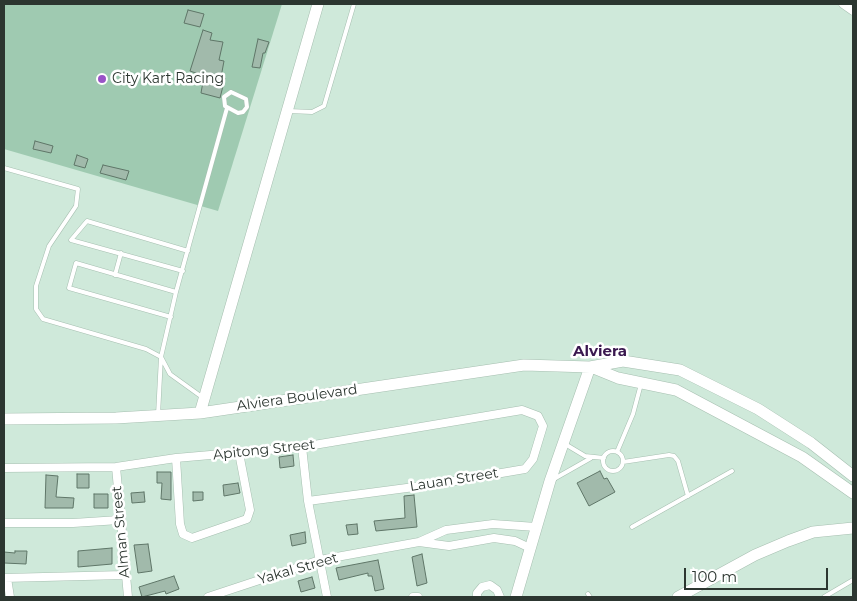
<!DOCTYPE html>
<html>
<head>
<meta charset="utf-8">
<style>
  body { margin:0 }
  #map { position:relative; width:857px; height:601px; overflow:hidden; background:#cfe9da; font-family:Montserrat,sans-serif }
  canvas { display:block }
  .frame { position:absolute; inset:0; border:5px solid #2c3630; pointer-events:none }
  .scale { position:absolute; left:684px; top:568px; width:144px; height:22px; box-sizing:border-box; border:2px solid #2c3630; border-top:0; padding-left:6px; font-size:15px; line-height:18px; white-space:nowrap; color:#2c3630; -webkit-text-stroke:4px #fff; paint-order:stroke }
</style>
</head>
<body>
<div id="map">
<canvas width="857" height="601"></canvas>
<div class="frame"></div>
<div class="scale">100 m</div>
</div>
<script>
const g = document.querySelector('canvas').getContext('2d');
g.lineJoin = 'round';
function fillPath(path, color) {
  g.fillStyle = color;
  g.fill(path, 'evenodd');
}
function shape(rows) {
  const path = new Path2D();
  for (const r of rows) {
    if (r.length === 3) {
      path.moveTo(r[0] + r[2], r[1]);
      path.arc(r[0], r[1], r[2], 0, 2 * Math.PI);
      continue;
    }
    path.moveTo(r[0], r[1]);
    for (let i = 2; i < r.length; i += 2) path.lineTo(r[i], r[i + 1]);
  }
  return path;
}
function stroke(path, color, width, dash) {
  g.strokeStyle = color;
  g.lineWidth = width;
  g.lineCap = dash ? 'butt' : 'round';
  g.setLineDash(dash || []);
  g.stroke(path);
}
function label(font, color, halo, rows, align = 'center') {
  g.font = font + ' Montserrat,sans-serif';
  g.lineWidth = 5;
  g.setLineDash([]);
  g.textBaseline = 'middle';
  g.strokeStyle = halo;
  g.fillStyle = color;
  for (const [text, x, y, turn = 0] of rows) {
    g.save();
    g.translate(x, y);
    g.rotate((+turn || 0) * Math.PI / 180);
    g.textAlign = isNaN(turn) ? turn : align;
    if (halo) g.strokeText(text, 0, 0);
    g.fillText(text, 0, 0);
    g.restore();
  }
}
fillPath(shape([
  [4,4,282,4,218,211,4,149]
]), '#9fcab1');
const building = shape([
  [188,10,204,14,200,27,184,23,188,10],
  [203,30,212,33,210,40,223,42,219,60,224,61,221,77,225,78,220,98,201,93,204,76,190,71,203,30],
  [258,39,269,42,265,53,263,53,260,68,252,67,258,39],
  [35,141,53,146,51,153,33,149,35,141],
  [77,155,88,159,85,168,74,165,77,155],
  [103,165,129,171,126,180,100,173,103,165],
  [293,455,294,466,280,468,279,457,293,455],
  [600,471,604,479,607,478,615,492,589,506,577,483,600,471],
  [157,472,171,472,171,500,161,499,162,483,157,483,157,472],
  [77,474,89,474,89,488,77,488,77,474],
  [46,475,58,476,56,497,74,498,73,508,45,508,46,475],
  [238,483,240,493,224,496,223,485,238,483],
  [144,492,145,502,132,503,131,493,144,492],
  [193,492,203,492,203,500,193,501,193,492],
  [94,494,108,494,108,508,94,508,94,494],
  [414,495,417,527,376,531,374,521,405,518,404,496,414,495],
  [357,524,358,534,348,535,346,525,357,524],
  [305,532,306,543,292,546,290,535,305,532],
  [148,544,152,571,138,573,134,545,148,544],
  [112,548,112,564,78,567,78,551,112,548],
  [15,551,27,551,26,564,4,563,4,552,15,553,15,551],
  [422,554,427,583,417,586,412,557,422,554],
  [378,560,384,589,375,591,372,576,368,576,368,573,339,580,336,568,378,560],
  [174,576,179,589,166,594,165,591,142,597,139,587,174,576],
  [312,577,315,588,301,592,298,581,312,577]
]);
fillPath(building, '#a1baab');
stroke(building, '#5f7668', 1);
const lane = shape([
  [231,92,246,99,247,107,243,112,238,113,225,106,224,97,231,92],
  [289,111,312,112,324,106,354,4],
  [4,168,78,189,76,206,49,246,36,286,36,309,43,319,146,349,161,357,170,374,202,397],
  [183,271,71,240,87,221,188,251],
  [115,275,121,253],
  [171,317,69,288,76,263,176,292],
  [158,415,161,357,176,292,227,108],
  [565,444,585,456,604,458],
  [613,461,10],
  [617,452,633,414,641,384],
  [623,462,669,455,674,456,678,461,688,496],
  [554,479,591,458],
  [632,527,732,471],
  [588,594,590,597],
  [824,597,853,580]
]);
const street = shape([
  [843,4,853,11],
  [302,447,308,501,327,597],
  [176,458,180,524,183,534,192,538,247,519,250,510,239,453],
  [116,467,128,597],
  [4,468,116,467,176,458,302,447,522,410,538,416,543,426,533,459,525,469,437,484,308,501],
  [4,523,73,523,119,520],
  [419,542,449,546,494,538,515,541,530,548],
  [4,578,124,575],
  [7,578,10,597],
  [208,597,320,560,419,542,446,530,493,524,536,527],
  [413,597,418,597],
  [477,597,477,593,482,587,490,585,497,590,500,597]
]);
const secondary = shape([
  [591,367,618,378,676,390,802,457,853,493],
  [200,413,318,4],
  [4,419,116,418,200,413,524,365,590,367,623,361,680,370,758,409,811,443,853,476],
  [516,597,550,481,590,367],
  [678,597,755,555,788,541,813,532,853,528]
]);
stroke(lane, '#a6bfb0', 5);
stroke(street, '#a6bfb0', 9);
stroke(secondary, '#a6bfb0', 12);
stroke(lane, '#fff', 4);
stroke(street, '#fff', 8);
stroke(secondary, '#fff', 11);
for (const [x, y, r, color] of [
  [102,79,5,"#9953c7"]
]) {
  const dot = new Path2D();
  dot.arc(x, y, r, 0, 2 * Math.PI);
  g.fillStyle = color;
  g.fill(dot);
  stroke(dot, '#fff', 2);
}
label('14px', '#2c3630', '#fff', [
  ["City Kart Racing",112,79]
], 'left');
label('14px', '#2c3630', '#fff', [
  ["Alviera Boulevard",297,398,-8],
  ["Apitong Street",264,450,-6],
  ["Lauan Street",454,480,-9],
  ["Alman Street",121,532,-95],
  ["Yakal Street",298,569,-16]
]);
label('bold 15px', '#3a184f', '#fff', [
  ["Alviera",600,352]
]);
</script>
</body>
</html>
